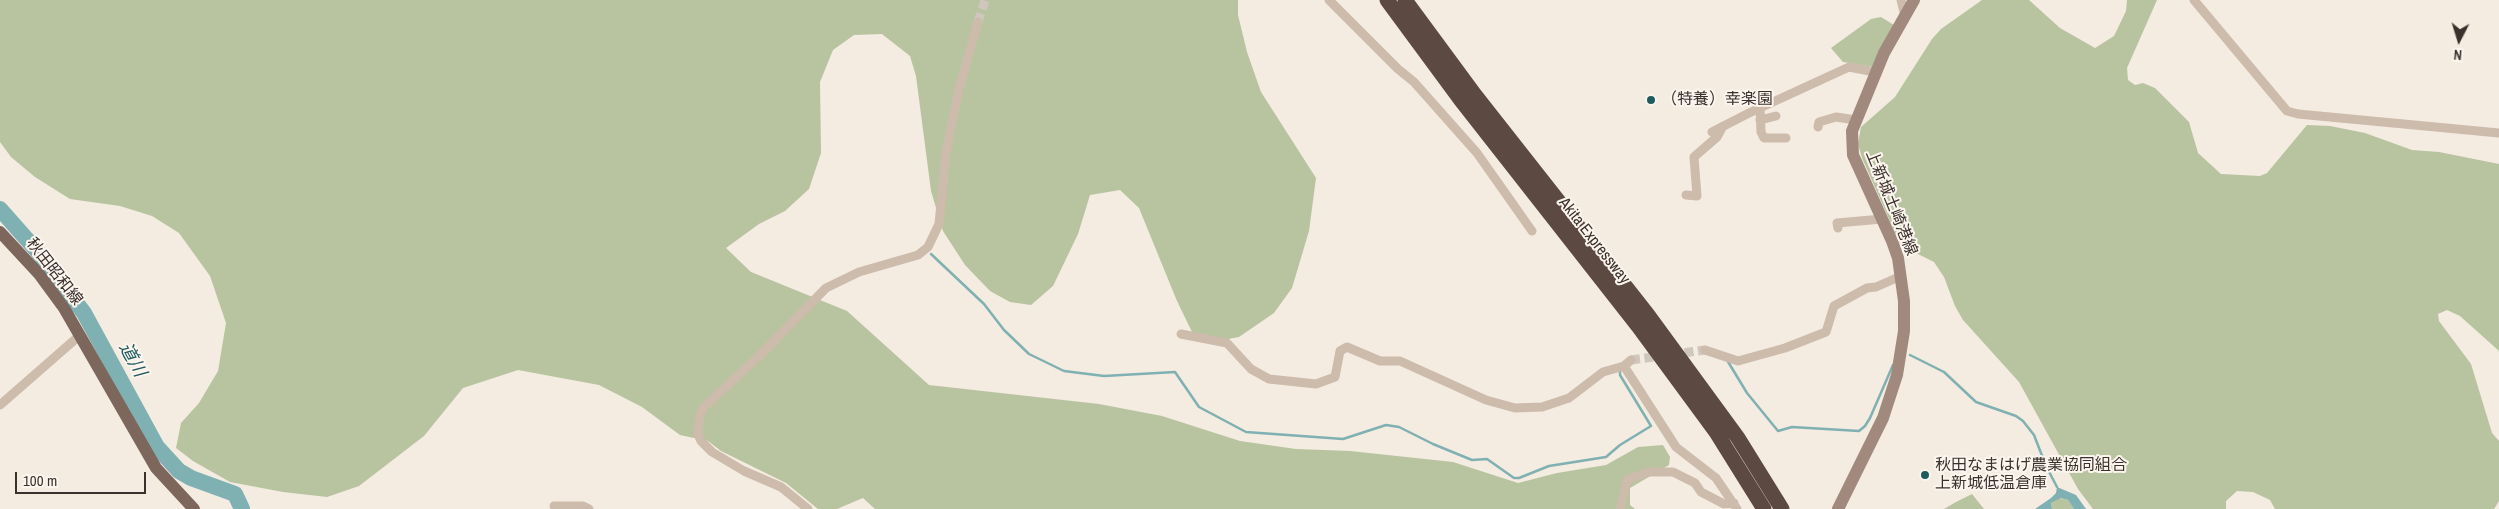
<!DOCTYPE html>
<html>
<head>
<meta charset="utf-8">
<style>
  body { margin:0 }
  #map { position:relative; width:2499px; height:509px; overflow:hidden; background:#f4ebe1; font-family:"Archivo Narrow",sans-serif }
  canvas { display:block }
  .north { position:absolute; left:2434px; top:15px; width:50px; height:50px; -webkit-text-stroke:4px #fbf5ee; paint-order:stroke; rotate:185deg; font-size:14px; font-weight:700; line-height:20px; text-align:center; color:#3b302b }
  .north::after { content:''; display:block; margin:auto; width:18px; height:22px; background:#3b302b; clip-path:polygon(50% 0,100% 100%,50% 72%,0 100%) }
  .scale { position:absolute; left:15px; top:472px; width:131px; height:22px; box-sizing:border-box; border:2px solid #3b302b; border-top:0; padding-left:6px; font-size:15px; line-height:18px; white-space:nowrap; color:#3b302b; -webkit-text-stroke:4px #fbf5ee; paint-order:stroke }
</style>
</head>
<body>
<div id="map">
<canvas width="2499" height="509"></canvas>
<div class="north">N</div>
<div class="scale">100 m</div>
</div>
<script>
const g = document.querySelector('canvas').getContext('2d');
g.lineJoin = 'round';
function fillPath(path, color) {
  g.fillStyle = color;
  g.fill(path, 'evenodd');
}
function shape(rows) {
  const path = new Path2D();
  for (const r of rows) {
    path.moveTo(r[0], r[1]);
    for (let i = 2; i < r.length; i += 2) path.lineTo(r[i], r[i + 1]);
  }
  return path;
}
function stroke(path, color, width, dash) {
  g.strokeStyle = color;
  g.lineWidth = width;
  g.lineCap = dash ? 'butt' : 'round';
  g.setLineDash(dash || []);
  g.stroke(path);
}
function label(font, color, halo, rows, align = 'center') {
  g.font = font + ' "Archivo Narrow","Noto Sans JP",sans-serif';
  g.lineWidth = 4;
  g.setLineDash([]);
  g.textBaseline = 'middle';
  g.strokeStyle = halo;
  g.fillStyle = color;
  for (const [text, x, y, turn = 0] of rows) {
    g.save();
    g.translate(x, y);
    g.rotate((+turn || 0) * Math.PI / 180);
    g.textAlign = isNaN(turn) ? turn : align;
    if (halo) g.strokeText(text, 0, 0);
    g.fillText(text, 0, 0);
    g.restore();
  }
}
fillPath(shape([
  [0,0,1238,0,1238,15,1247,52,1261,92,1316,178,1309,231,1292,288,1274,313,1239,337,1212,342,1192,332,1177,301,1139,208,1120,190,1090,195,1078,234,1053,286,1031,305,1010,302,990,291,965,265,943,231,931,191,916,76,910,56,882,34,854,35,833,50,820,82,821,153,809,189,785,211,759,224,726,248,751,272,847,311,929,385,1099,404,1162,416,1240,441,1296,449,1350,451,1453,462,1518,483,1557,473,1606,465,1638,447,1663,445,1670,457,1669,465,1630,488,1630,505,1635,509,875,509,863,498,837,509,818,509,786,483,721,451,708,441,680,435,642,407,599,385,518,370,463,388,424,436,359,486,327,497,283,492,230,482,193,461,176,448,181,423,199,403,218,371,226,323,210,276,179,233,152,216,120,206,70,199,35,177,11,157,0,142],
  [1982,0,2029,0,2060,28,2095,48,2114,36,2126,11,2127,0,2157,0,2127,68,2128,80,2135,85,2143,83,2155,88,2189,122,2198,153,2221,174,2260,176,2267,173,2307,125,2330,126,2365,133,2412,150,2439,152,2499,164,2499,351,2460,316,2447,310,2438,314,2439,321,2471,364,2492,433,2499,441,2499,501,2494,509,2275,509,2270,500,2253,492,2237,491,2226,501,2226,509,2093,509,2078,489,2019,382,1963,320,1955,306,1944,277,1934,262,1908,249,1897,237,1862,158,1858,144,1861,127,1895,97,1932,39,1941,29],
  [1881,17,1894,25,1873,67,1843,62,1831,48,1871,19],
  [1972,494,1984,509,1944,509,1956,502],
  [2060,498,2068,500,2074,509,2052,509,2051,503]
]), '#b8c4a0');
fillPath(shape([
  [2057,487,2076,495,2086,509,2074,509,2068,500,2061,498,2051,503,2052,509,2035,509,2051,498,2056,493]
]), '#7fb0b2');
stroke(shape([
  [931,254,984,304,1004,330,1029,354,1064,371,1104,376,1175,372,1199,407,1246,432,1343,439,1386,425,1399,427,1433,444,1472,460,1487,459,1514,478,1519,478,1549,466,1606,457,1620,445,1651,426,1620,375,1620,371],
  [1910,355,1944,372,1976,402,2016,416,2023,421,2034,435,2046,466,2057,487],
  [1727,360,1747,393,1778,431,1792,427,1859,431,1865,426,1870,418,1893,365]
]), '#7fb0b2', 2.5);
stroke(shape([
  [0,209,38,252,84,313,157,447,179,471,191,478,235,494,242,509]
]), '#7fb0b2', 16);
stroke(shape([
  [978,22,985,0],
  [1631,360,1705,350]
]), '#cfc6bd', 9, [9, 4.5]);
stroke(shape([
  [1329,0,1398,69,1414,82,1477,153,1532,231],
  [1901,0,1905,16],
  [2194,0,2287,111,2298,114,2499,133],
  [1760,108,1761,132,1764,138,1786,138],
  [1760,120,1776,116],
  [1818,127,1819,122,1836,117,1856,120],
  [1712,132,1749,113,1849,67,1875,72],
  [1686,195,1697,196,1694,157,1717,137,1723,126],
  [1838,228,1837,223,1882,219],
  [1181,334,1227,343,1251,369,1269,379,1316,384,1335,377,1340,351,1347,347,1380,361,1400,361,1486,400,1515,408,1542,407,1569,398,1603,372,1624,366,1631,360],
  [1705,350,1738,361,1785,348,1826,332,1834,306,1867,288,1876,287,1901,276],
  [1624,366,1676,447,1716,478,1737,509],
  [0,405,79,336],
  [554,506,583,506,589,509],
  [808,509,781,487,744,471,712,452,701,441,698,434,700,415,703,408,759,356,826,288,859,272,918,255,928,247,939,224,946,152,959,89,978,22],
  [1620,509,1627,480,1649,472,1673,472,1695,483,1701,492,1724,504,1734,503]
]), '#cdbbac', 9);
stroke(shape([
  [1838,509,1883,418,1897,375,1904,331,1904,301,1898,258,1892,241,1853,155,1852,131,1884,53,1914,0]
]), '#a18a7d', 12);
stroke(shape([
  [0,232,39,274,64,308,156,468,194,509]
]), '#7d675c', 12);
stroke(shape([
  [1387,0,1460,99,1638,326,1716,432,1764,509],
  [1405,0,1475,95,1648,315,1738,438,1782,509]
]), '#5c4a42', 15);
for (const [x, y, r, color] of [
  [1651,100,5,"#1f5a5e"],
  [1925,475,5,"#1f5a5e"]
]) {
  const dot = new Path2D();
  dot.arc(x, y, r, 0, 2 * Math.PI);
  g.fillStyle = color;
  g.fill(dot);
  stroke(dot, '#fbf5ee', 2);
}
label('16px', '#3b302b', '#fbf5ee', [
  ["（特養）幸楽園",1661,100],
  ["秋田なまはげ農業協同組合",1935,466],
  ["上新城低温倉庫",1935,484]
], 'left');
label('16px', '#3b302b', '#fbf5ee', [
  ["上新城土崎港線",1891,203,68],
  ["Akita Expressway",1594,241,52],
  ["秋田昭和線",54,272,52]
]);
label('italic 18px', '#1f5a5e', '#fbf5ee', [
  ["道川",132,360,61]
]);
</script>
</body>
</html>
